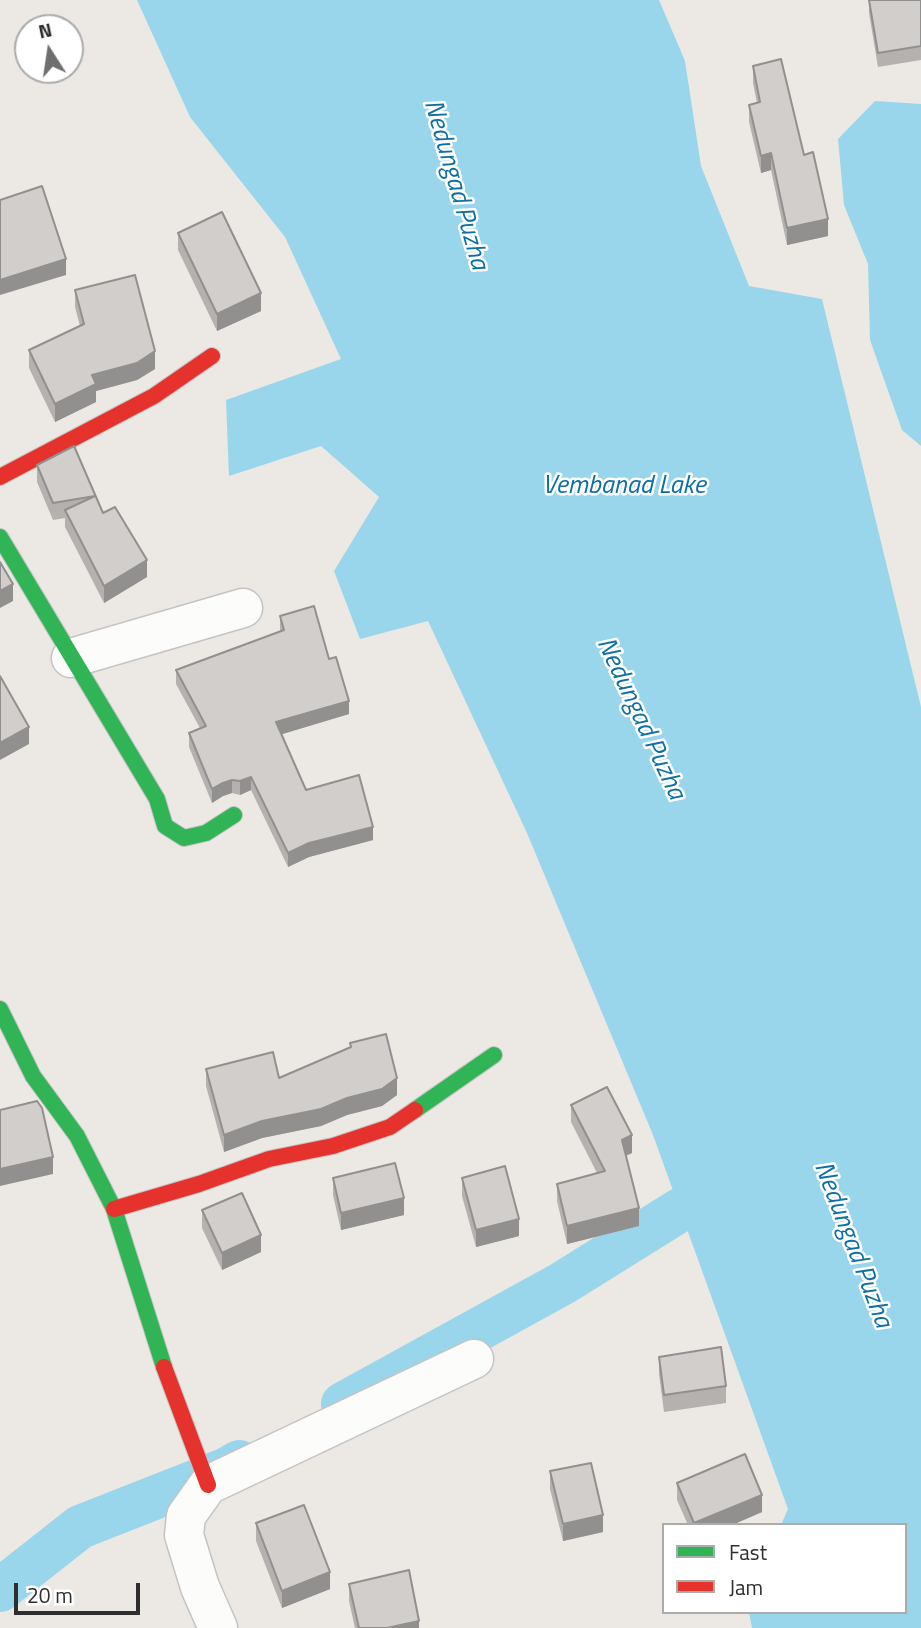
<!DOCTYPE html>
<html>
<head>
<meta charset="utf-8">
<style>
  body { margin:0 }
  #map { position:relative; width:921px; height:1628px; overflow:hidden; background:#ece8e4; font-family:"Titillium Web",sans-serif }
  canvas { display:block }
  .legend { position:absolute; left:662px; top:1523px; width:245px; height:91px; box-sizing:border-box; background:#fff; border:2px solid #ababab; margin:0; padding:9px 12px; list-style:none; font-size:21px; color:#2e2e2e }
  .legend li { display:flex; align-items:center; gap:14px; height:35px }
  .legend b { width:35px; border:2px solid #ababab }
  .north { position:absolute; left:14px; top:14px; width:70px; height:70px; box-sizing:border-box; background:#fff; border:2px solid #ababab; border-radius:50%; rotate:348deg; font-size:19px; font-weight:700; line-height:28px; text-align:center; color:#2e2e2e }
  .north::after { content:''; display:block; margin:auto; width:24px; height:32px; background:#706f6e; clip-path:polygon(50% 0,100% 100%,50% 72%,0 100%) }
  .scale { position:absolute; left:14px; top:1583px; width:126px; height:32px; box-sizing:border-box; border:4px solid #2e2e2e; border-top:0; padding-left:9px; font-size:21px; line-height:24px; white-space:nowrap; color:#2e2e2e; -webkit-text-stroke:5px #fff; paint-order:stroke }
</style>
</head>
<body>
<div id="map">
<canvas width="921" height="1628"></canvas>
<ul class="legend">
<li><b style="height:9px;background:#30b455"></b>Fast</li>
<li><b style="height:9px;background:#e5322d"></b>Jam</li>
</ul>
<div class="north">N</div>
<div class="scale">20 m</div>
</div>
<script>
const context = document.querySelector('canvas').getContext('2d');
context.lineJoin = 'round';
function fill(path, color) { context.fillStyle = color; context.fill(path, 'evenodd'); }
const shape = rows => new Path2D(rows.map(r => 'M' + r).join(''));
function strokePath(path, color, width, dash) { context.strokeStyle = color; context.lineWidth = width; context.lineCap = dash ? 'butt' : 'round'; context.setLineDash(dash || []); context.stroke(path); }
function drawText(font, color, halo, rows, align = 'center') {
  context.font = font + ' "Titillium Web",sans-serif'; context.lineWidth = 5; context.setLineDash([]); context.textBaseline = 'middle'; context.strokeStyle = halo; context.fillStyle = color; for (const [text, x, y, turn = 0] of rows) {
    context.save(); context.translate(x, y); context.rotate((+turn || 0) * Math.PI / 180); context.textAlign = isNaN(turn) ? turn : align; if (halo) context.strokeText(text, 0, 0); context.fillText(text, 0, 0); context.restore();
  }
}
const water = shape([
  [137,0,659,0,685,61,701,166,749,286,822,299,921,707,921,1628,752,1628,749,1612,905,1612,905,1525,781,1525,788,1509,653,1135,527,833,428,621,360,639,334,571,379,497,321,446,229,476,226,400,341,359,285,237,190,117],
  [875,101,921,104,921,446,902,430,870,340,868,264,844,205,838,139]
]);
const canal = shape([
  [343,1404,563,1283,680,1210,733,1184],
  [0,1590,80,1527,225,1470,239,1462]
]);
const street = shape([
  [71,658,243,608],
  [218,1628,200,1587,184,1535,186,1516,208,1485,474,1359]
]);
const fast = shape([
  [0,537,157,799,165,826,184,838,206,833,234,815],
  [0,1009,33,1076,77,1136,114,1209,164,1367],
  [415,1110,494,1055]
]);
const jam = shape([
  [0,477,154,396,212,356],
  [114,1209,199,1184,269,1159,333,1146,390,1127,415,1110],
  [164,1367,208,1485]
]);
const wall = shape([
  [869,0,921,0,921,60,878,67,869,13],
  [753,66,804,155,828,236,787,245,771,170,761,173,749,122,749,105,757,103,753,83],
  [178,233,261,311,217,331,178,250],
  [75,290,155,369,137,380,96,391,96,402,55,422,29,368,29,350,80,326,75,307],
  [74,446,103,513,147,577,104,603,65,527,65,518,53,520,37,482,37,465],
  [280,616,329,659,349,714,282,734,306,790,373,840,309,857,288,867,251,790,240,795,232,793,223,796,212,803,189,747,189,733,200,728,176,684,176,670,280,632],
  [350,1043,397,1095,382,1106,347,1115,321,1126,262,1138,224,1152,206,1086,206,1069,279,1078,350,1048],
  [571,1105,632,1153,626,1156,639,1226,567,1244,557,1201,557,1184,597,1173,571,1122],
  [333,1178,404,1215,341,1230,333,1195],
  [462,1178,519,1236,476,1247,462,1196],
  [202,1210,261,1252,222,1270,202,1228],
  [659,1357,726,1386,726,1403,664,1412,659,1374],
  [550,1471,603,1532,563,1541,550,1489],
  [677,1483,762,1512,732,1525,688,1525,677,1500],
  [256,1523,330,1589,282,1608,256,1541],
  [349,1584,419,1628,355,1628,349,1601]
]);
const shadedWall = shape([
  [771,153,771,170,761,173,761,156],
  [828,219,828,236,787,245,787,228],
  [66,259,66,275,0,295,0,280],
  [261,293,261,311,217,331,217,314],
  [155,351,155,369,137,380,96,391,96,402,55,422,55,404,92,375],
  [147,560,147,577,104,603,104,586],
  [13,584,13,601,0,608,0,591],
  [349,701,349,714,276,736,276,722],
  [29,727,29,744,0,760,0,743],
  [251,777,251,790,240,795,240,781],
  [232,780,232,793,223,796,212,803,212,789,223,783],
  [373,827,373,840,309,857,288,867,288,853,309,843],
  [397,1078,397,1095,382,1106,347,1115,321,1126,262,1138,224,1152,224,1135,262,1121,347,1098],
  [632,1135,632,1153,622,1157,622,1140],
  [53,1157,53,1174,0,1186,0,1169],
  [404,1198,404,1215,341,1230,341,1213],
  [639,1208,639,1226,567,1244,567,1226],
  [519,1219,519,1236,476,1247,476,1230],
  [261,1235,261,1252,222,1270,222,1253],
  [762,1495,762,1512,732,1525,694,1525,694,1523],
  [603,1515,603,1532,563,1541,563,1524],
  [330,1572,330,1589,282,1608,282,1591],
  [419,1621,419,1628,387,1628]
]);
const building = shape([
  [869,0,921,0,921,46,878,53,869,0],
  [781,59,804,155,813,152,828,219,787,228,771,153,761,156,749,105,760,102,753,66,781,59],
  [42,186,66,259,0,280,0,200,42,186],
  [222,212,261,293,217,314,178,233,222,212],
  [135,275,155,351,137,363,92,375,96,384,55,404,29,350,84,324,75,290,135,275],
  [74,446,103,513,115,507,147,560,104,586,65,510,95,496,53,503,37,465,74,446],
  [0,562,13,584,0,591,0,562],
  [314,606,329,659,336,657,349,701,276,722,306,790,359,775,373,827,309,843,288,853,251,777,240,781,232,780,223,783,212,789,189,733,206,726,176,670,284,630,280,616,314,606],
  [0,676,29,727,0,743,0,676],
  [386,1034,397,1078,382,1089,347,1098,321,1109,262,1121,224,1135,206,1069,273,1052,279,1078,351,1047,350,1043,386,1034],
  [607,1087,632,1135,622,1140,639,1208,567,1226,557,1184,605,1171,571,1105,607,1087],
  [37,1101,42,1108,53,1157,0,1169,0,1110,37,1101],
  [395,1163,404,1198,341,1213,333,1178,395,1163],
  [505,1166,519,1219,476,1230,462,1178,505,1166],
  [242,1193,261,1235,222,1253,202,1210,242,1193],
  [721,1347,726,1386,664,1395,659,1357,721,1347],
  [745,1454,762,1495,694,1523,677,1483,745,1454],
  [591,1463,603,1515,563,1524,550,1471,591,1463],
  [304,1505,330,1572,282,1591,256,1523,304,1505],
  [409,1570,419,1621,387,1628,359,1628,349,1584,409,1570]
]);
const waterNames = [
  ["Nedungad Puzha",455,185,74],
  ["Vembanad Lake",624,487],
  ["Nedungad Puzha",640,719,65],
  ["Nedungad Puzha",852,1245,69]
];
fill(water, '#99d6ec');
strokePath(canal, '#99d6ec', 44);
strokePath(street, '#c5c4c5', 41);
strokePath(fast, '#c5c4c5', 18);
strokePath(jam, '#c5c4c5', 18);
strokePath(street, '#fcfcfb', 38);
strokePath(fast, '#30b455', 16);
strokePath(jam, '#e5322d', 16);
fill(wall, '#b4b1af');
fill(shadedWall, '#92908e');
fill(building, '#d1cecb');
strokePath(building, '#92908e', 2);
drawText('italic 26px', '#0d6fa3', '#fff', waterNames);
</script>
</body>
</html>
